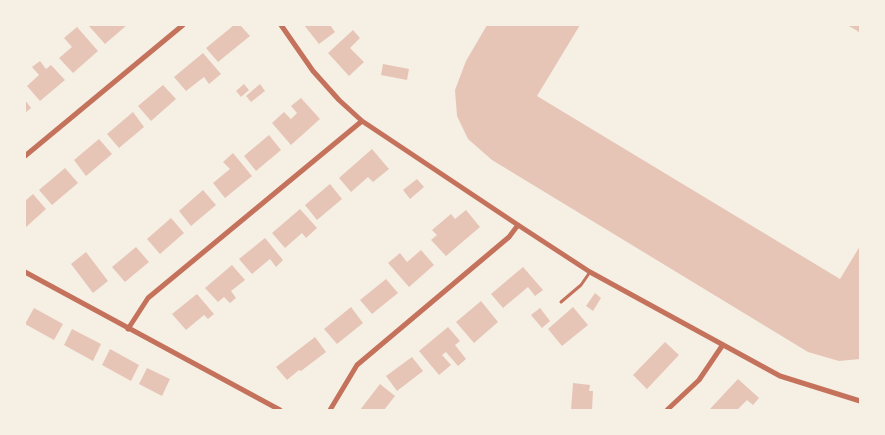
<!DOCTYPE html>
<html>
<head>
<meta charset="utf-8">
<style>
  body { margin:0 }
  #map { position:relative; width:885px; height:435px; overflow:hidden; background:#f6efe4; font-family:"Public Sans",sans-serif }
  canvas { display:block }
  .frame { position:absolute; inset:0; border:26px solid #f6efe4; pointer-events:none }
</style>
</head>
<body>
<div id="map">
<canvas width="885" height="435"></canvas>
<div class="frame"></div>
</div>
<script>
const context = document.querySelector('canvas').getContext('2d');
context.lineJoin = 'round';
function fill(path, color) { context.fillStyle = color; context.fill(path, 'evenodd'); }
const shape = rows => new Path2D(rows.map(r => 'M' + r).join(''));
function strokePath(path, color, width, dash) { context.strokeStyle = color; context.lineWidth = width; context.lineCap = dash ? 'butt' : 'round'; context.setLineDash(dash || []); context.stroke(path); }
const building = shape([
  [88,25,127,25,105,44],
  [234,25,240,25,250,36,218,62,206,48],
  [304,25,330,25,335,32,319,44],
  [487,25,580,25,537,96,840,279,860,246,860,359,839,361,808,352,492,160,468,139,457,116,455,90,466,61],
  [847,25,860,25,860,33,856,30],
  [77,27,98,51,73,73,59,58,72,47,64,38],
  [353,30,360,38,350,48,364,62,349,76,328,53],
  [203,53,221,74,209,84,204,77,186,91,174,77],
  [40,61,46,69,51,65,65,80,40,101,27,86,39,75,32,67],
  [383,64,409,69,407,80,381,75],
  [244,84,249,90,241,97,236,91],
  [260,84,265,91,251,102,246,96],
  [163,85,176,99,151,121,138,106],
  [301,98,320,119,291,145,272,123,284,112,291,119,297,113,291,106],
  [25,100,31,108,25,113],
  [133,112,144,127,119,148,107,134],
  [269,135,281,150,256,171,244,156],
  [99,139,112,154,86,176,74,160],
  [372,149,389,169,373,182,368,177,351,192,339,178],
  [233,153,252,176,225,198,213,183,230,169,223,162],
  [65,168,78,183,52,205,39,190],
  [417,179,424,187,410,199,403,190],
  [330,184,342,199,317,220,305,205],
  [203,190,216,205,191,226,179,211],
  [33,194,46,209,25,228,25,201],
  [300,209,317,228,306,238,302,233,285,248,272,233],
  [466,210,480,227,446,256,431,240,437,235,432,230,451,214,455,219],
  [171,218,184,233,160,254,147,239],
  [265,238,283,260,276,267,270,259,252,274,239,259],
  [136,247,149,262,125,282,112,267],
  [421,250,434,265,409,287,388,263,400,253,407,262],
  [86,252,108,281,93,293,71,264],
  [232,265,245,280,231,291,236,298,230,303,224,297,218,302,205,288],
  [523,267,543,290,535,296,528,287,503,308,491,294],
  [386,279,398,293,372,314,360,300],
  [595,293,601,298,593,311,586,306],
  [197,294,214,314,208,319,204,315,186,330,172,314],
  [481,301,498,322,474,343,456,322],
  [351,307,363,323,337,344,324,329],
  [573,307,588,325,562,346,548,329],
  [34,308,63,324,54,340,25,324],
  [540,308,550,321,542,328,531,315],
  [448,327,460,341,455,345,466,359,458,366,446,352,442,355,451,365,439,375,419,351],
  [72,329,101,344,93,361,64,345],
  [315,337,326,352,301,371,299,370,287,380,276,367],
  [665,342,679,355,647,389,633,375],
  [110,349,139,365,131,381,102,365],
  [412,357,423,371,397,391,386,376],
  [147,368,170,379,162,396,139,384],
  [738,379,759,398,753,405,747,400,737,410,709,410],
  [573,383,590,385,589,391,593,391,592,410,571,410],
  [380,384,395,396,384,410,360,410]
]);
const service = shape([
  [561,302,581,285,590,272]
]);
const minor = shape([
  [281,25,313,71,339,100,362,121,518,225,590,272,780,376,860,401],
  [25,156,183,25],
  [25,272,280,410],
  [128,329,148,298,362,121],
  [330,410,357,365,509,237,518,225],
  [667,410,699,380,722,346]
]);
fill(building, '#e6c5b7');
strokePath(service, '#c5725c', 3);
strokePath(minor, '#c5725c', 5);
</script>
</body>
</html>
